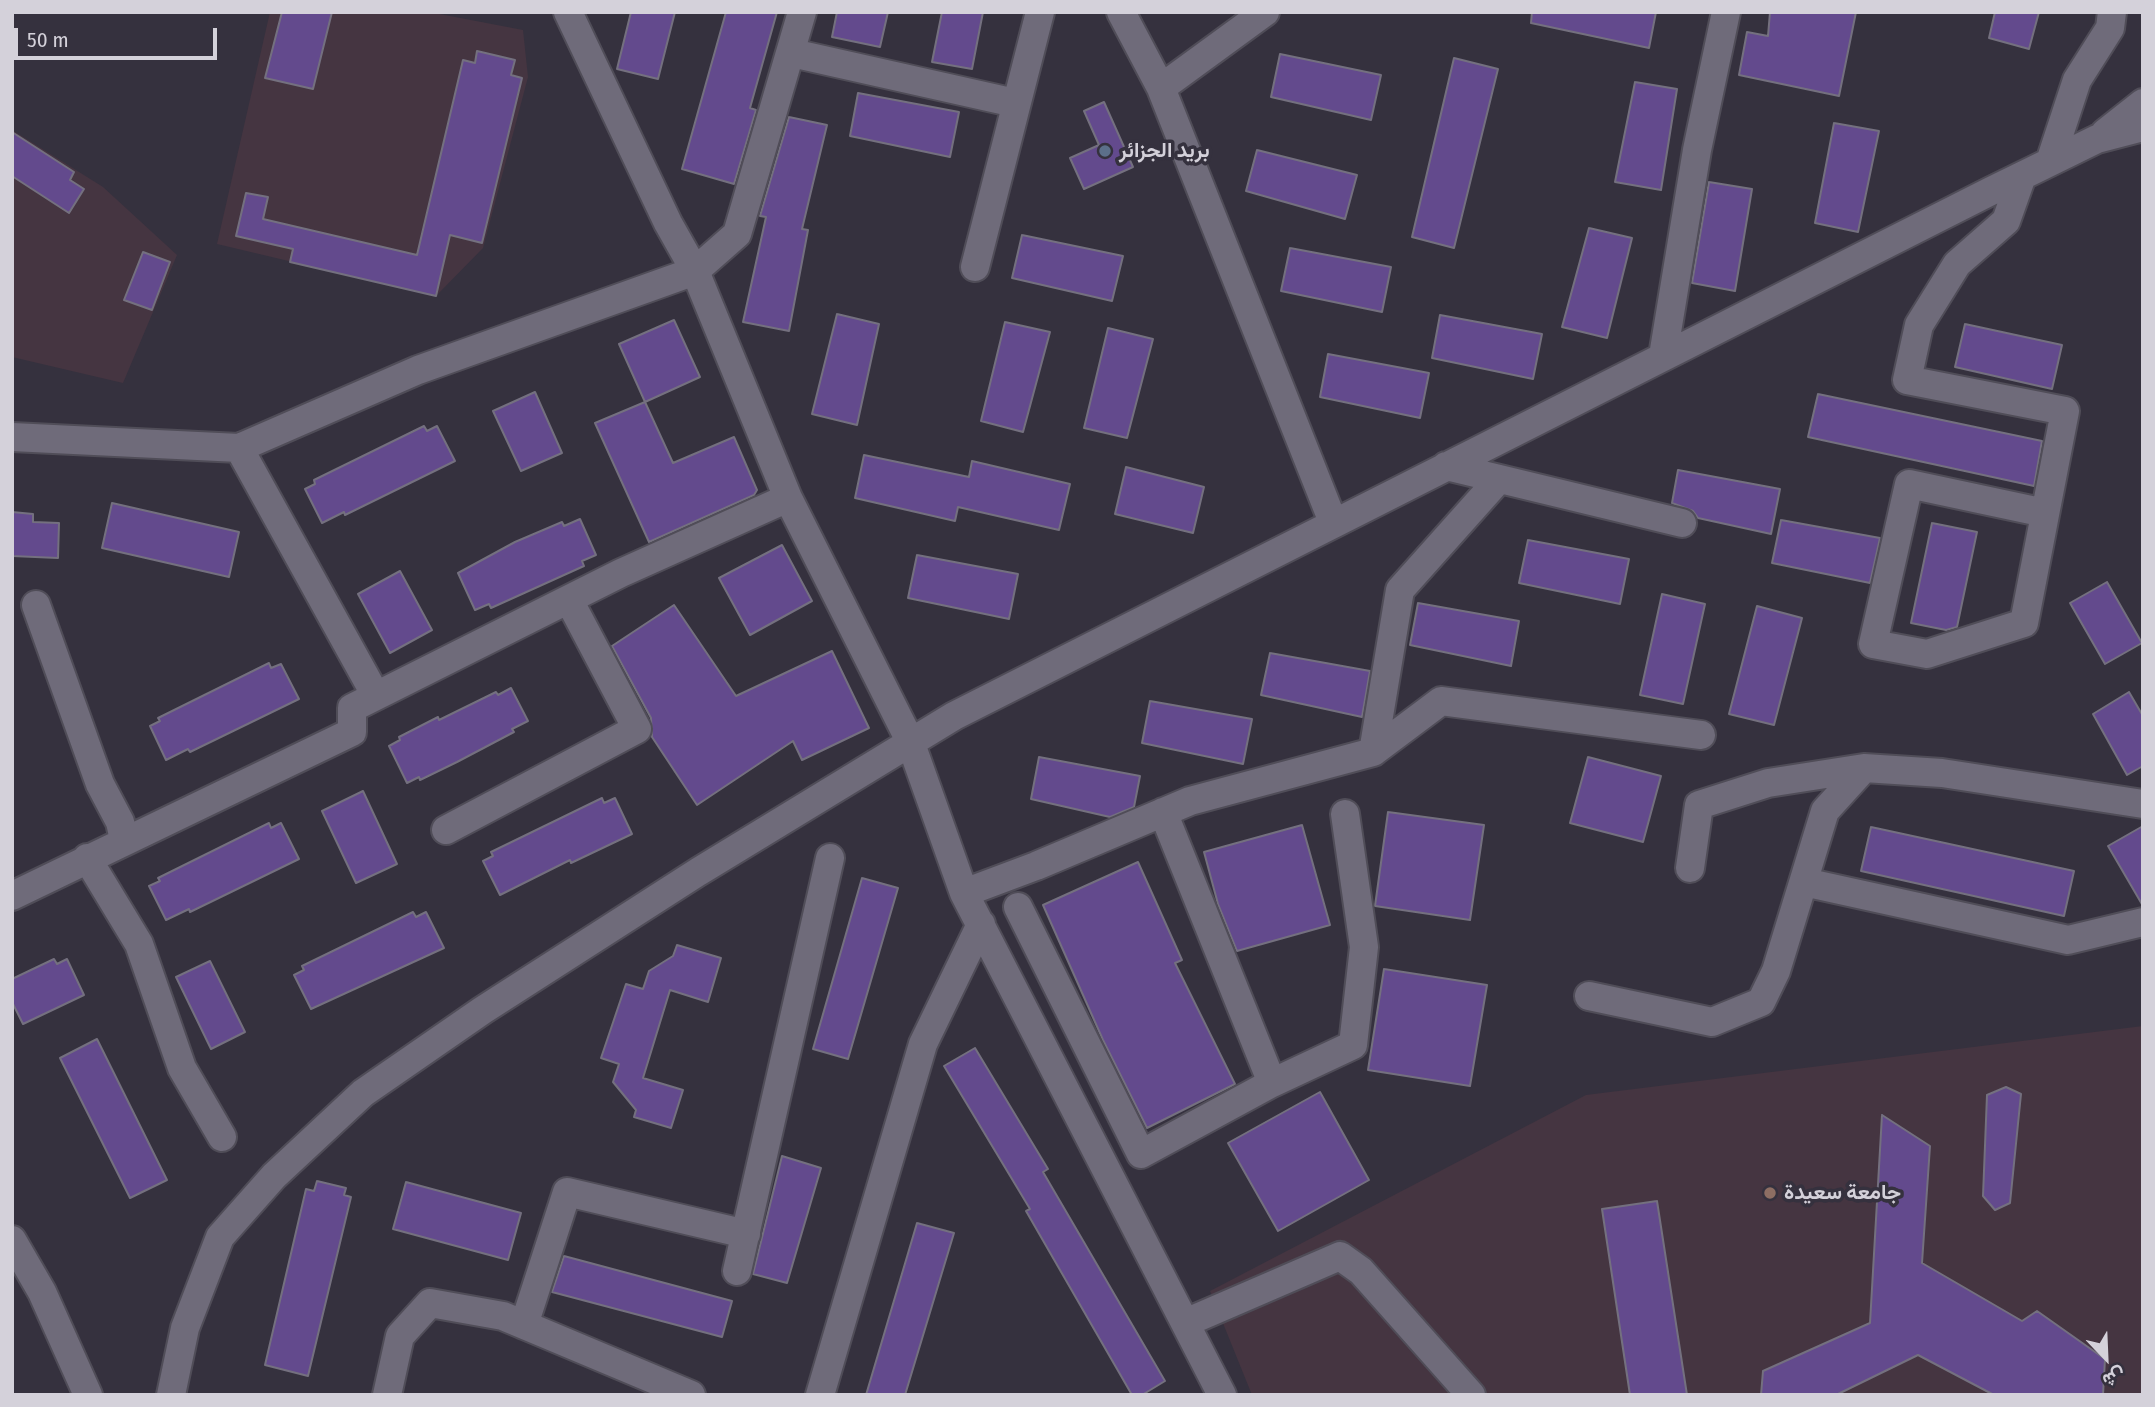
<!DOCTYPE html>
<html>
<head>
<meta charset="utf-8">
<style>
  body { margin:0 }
  #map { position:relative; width:2155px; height:1407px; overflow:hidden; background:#35313e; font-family:"Fira Sans Condensed",Vazirmatn,sans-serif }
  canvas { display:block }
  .frame { position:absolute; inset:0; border:14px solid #d4d1da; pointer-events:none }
  .north { position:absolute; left:2071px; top:1323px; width:70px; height:70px; -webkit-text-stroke:5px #35313e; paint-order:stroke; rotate:157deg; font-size:19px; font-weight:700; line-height:28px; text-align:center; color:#d4d1da }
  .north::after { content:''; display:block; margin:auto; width:24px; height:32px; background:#d4d1da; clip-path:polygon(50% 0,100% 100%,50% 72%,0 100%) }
  .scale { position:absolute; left:14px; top:28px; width:203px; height:32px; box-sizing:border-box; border:4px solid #d4d1da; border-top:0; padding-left:9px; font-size:21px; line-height:24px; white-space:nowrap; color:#d4d1da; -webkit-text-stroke:5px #35313e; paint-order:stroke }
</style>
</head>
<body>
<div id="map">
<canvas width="2155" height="1407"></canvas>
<div class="frame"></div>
<div class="north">ش</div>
<div class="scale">50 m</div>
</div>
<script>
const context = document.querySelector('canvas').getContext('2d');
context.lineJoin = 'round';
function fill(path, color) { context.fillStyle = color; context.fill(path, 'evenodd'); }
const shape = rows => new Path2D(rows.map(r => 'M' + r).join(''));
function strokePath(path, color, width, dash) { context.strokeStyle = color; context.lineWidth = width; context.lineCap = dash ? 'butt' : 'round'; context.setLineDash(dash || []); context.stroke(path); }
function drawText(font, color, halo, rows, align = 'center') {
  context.font = font + ' "Fira Sans Condensed",Vazirmatn,sans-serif'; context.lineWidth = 7; context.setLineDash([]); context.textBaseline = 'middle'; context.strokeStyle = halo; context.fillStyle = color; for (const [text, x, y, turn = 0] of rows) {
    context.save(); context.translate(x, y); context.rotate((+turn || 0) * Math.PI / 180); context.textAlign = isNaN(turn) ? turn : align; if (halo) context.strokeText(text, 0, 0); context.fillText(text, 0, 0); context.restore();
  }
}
const education = shape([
  [270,12,429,12,523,30,528,77,483,248,436,296,217,244],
  [12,130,103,187,177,255,123,383,12,357],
  [2143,1026,2143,1395,1252,1395,1210,1291,1586,1095]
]);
const building = shape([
  [282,12,332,12,313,89,265,78,282,12],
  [631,12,675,12,658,79,617,69,631,12],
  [726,12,777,12,750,108,756,110,734,184,682,169,726,12],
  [837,12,888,12,880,47,832,37,837,12],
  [942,12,983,12,972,69,932,62,942,12],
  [1532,12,1656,12,1649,48,1531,23,1532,12],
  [1770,12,1856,12,1839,96,1739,75,1747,32,1768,36,1770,12],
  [1995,12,2039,12,2029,49,1989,38,1995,12],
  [477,51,515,60,511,75,522,78,482,243,450,235,436,296,290,262,293,249,236,236,246,193,268,197,263,219,417,255,463,60,475,63,477,51],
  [1280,54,1381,75,1371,120,1271,97,1280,54],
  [1454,58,1498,69,1454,248,1412,237,1454,58],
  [1635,82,1677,89,1661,190,1615,182,1635,82],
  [858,93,959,112,950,157,850,136,858,93],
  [1104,102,1133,167,1084,189,1070,158,1099,145,1084,111,1104,102],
  [789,117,827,125,802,229,808,230,789,331,743,322,766,217,760,216,789,117],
  [1834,123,1879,131,1858,232,1815,223,1834,123],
  [12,132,74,172,70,180,84,189,69,213,12,176,12,132],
  [1257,150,1357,175,1345,219,1246,191,1257,150],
  [1709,182,1752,189,1735,291,1692,283,1709,182],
  [1589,228,1632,238,1607,338,1562,327,1589,228],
  [1022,235,1123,256,1112,301,1012,278,1022,235],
  [1290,248,1391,267,1382,312,1281,291,1290,248],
  [143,252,170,262,152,310,124,300,143,252],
  [837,314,879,324,857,425,812,414,837,314],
  [1440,315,1542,334,1533,379,1432,358,1440,315],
  [674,320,700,377,645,402,619,344,674,320],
  [1005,322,1050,332,1023,432,981,421,1005,322],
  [1965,324,2062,345,2052,389,1955,367,1965,324],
  [1108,328,1153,339,1127,438,1084,428,1108,328],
  [1328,354,1429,373,1420,418,1320,397,1328,354],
  [535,392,562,453,521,471,493,411,535,392],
  [1818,394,2042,441,2034,486,1808,437,1818,394],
  [645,402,673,463,734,437,757,490,754,495,649,542,595,423,645,402],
  [424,426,427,431,437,426,455,461,345,515,344,512,322,523,305,489,315,484,314,480,424,426],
  [864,455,969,477,972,461,1070,484,1059,530,958,507,955,521,855,498,864,455],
  [1126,467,1204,487,1193,533,1115,514,1126,467],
  [1678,470,1780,489,1771,534,1698,518,1693,511,1672,503,1678,470],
  [112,503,239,532,229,577,102,548,112,503],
  [12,512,33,514,33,522,59,523,58,558,12,556,12,512],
  [580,519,596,555,582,561,584,566,491,608,489,604,475,610,458,573,515,542,562,522,564,526,580,519],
  [1781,520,1880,538,1870,583,1772,563,1781,520],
  [1932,523,1977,532,1957,627,1946,630,1911,623,1932,523],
  [1528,540,1629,559,1620,604,1519,583,1528,540],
  [782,545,812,601,750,635,719,578,782,545],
  [917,555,1018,574,1009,619,908,598,917,555],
  [400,571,432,630,390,653,358,594,400,571],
  [2107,582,2142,643,2105,664,2070,603,2107,582],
  [1662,594,1705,604,1683,704,1640,695,1662,594],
  [1418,603,1519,621,1511,666,1410,645,1418,603],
  [674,605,736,696,832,651,869,728,802,760,793,741,697,805,652,737,651,718,612,646,674,605],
  [1757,606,1802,618,1774,725,1729,714,1757,606],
  [1270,653,1370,671,1362,717,1261,695,1270,653],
  [269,663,271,668,281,664,299,699,190,752,188,749,166,760,150,726,160,721,158,718,269,663],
  [511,688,528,721,512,729,514,732,457,762,420,780,419,777,407,783,389,746,400,740,399,737,438,717,439,720,496,692,498,695,511,688],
  [2129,692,2143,716,2143,766,2127,775,2093,714,2129,692],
  [1150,701,1252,719,1243,764,1142,743,1150,701],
  [1039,757,1140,776,1134,807,1110,817,1031,799,1039,757],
  [1588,757,1661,776,1643,842,1570,823,1588,757],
  [363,791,397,864,356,883,322,811,363,791],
  [602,798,604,803,615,798,632,834,571,863,570,860,500,895,483,861,493,856,491,852,602,798],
  [1388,812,1484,825,1470,920,1375,906,1388,812],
  [269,823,271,828,281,823,299,859,190,912,189,909,166,920,149,886,160,881,158,878,269,823],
  [1302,825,1330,925,1237,951,1218,904,1204,852,1302,825],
  [2143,826,2143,906,2108,846,2143,826],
  [1871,827,2074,871,2064,916,1861,871,1871,827],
  [1138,862,1182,960,1175,963,1235,1084,1147,1128,1103,1040,1043,905,1138,862],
  [862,878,898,888,848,1059,813,1049,862,878],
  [413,912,416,917,426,912,444,948,311,1009,294,975,304,970,302,966,413,912],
  [677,945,721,958,708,1002,670,990,643,1078,683,1090,671,1128,634,1117,636,1110,613,1082,619,1064,601,1058,626,984,643,989,649,971,673,956,677,945],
  [54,959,57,964,67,959,84,995,23,1024,12,1002,12,979,54,959],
  [210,961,245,1032,211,1049,176,977,210,961],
  [1384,969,1487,985,1470,1086,1368,1070,1384,969],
  [97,1039,167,1180,130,1198,60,1058,97,1039],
  [975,1048,1048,1169,1043,1172,1165,1381,1142,1395,1132,1395,1026,1211,1030,1209,944,1066,975,1048],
  [2006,1087,2021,1094,2010,1203,1995,1210,1983,1196,1987,1095,2006,1087],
  [1320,1092,1369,1180,1278,1231,1228,1143,1320,1092],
  [1882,1115,1930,1146,1922,1263,2022,1321,2037,1311,2105,1359,2103,1395,1994,1395,1918,1355,1836,1395,1761,1395,1763,1371,1870,1323,1882,1115],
  [782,1156,821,1168,787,1283,753,1274,782,1156],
  [317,1181,346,1188,344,1195,351,1197,308,1376,265,1365,306,1189,314,1191,317,1181],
  [406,1182,521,1213,508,1260,393,1229,406,1182],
  [1657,1201,1687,1395,1630,1395,1602,1209,1657,1201],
  [917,1223,954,1233,905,1395,866,1395,917,1223],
  [564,1256,732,1301,722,1337,552,1292,564,1256]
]);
const minor = shape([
  [568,12,668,223,695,271,788,498,910,741,964,893,1222,1395],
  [1121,12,1161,88,1333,522],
  [792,53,1015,103],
  [1161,88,1265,12],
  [2105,133,2143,103],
  [2050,162,2077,80,2110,28,2112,12],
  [2022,176,2006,221,1957,264,1919,325,1907,380,2065,411,2024,623,1927,654,1873,644,1909,484,2045,513],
  [975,267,1040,12],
  [1663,356,1697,150,1726,12],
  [12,437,239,448,418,370,695,271,737,234,802,12],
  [239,448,376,696],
  [1446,466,1682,523],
  [36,605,100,784,120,822,124,840],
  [1373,752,1441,701,1701,735],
  [1163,812,1272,1083],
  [446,830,637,729,569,600],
  [87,858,139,944,182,1068,222,1137],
  [1690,868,1699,805,1768,783,1864,768,1942,773,2143,804],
  [1804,882,2068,940,2143,922],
  [964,893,1036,866,1190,801,1373,752,1400,590,1499,479],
  [12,896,352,732,352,708,621,573,788,498],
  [1018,907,1141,1154,1272,1083,1353,1045,1364,947,1345,814],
  [1589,996,1712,1022,1761,1002,1776,971,1825,811,1864,768],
  [12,1240,42,1292,88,1395],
  [737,1271,830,858],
  [1185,1323,1340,1256,1361,1271,1471,1395],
  [524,1325,567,1192,746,1234],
  [171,1395,185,1328,220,1237,274,1176,363,1093,483,1010,698,872,954,716,1991,191,2097,139,2143,127],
  [387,1395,400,1336,430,1303,503,1316,691,1395],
  [820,1395,923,1044,981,924]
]);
const markers = [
  [1105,151,7,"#5c6f8a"],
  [1770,1193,7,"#8d6e63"]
];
const poiNames = [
  ["بريد الجزائر",1119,151],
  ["جامعة سعيدة",1784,1193]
];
fill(education, '#453541');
fill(building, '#634a8d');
strokePath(building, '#74707f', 2);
strokePath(minor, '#504d58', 32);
strokePath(minor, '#6f6b7a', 28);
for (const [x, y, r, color] of markers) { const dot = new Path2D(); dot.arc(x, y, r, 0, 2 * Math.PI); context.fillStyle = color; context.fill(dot); strokePath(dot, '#35313e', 2.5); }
drawText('bold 21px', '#d4d1da', '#35313e', poiNames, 'left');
</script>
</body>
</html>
